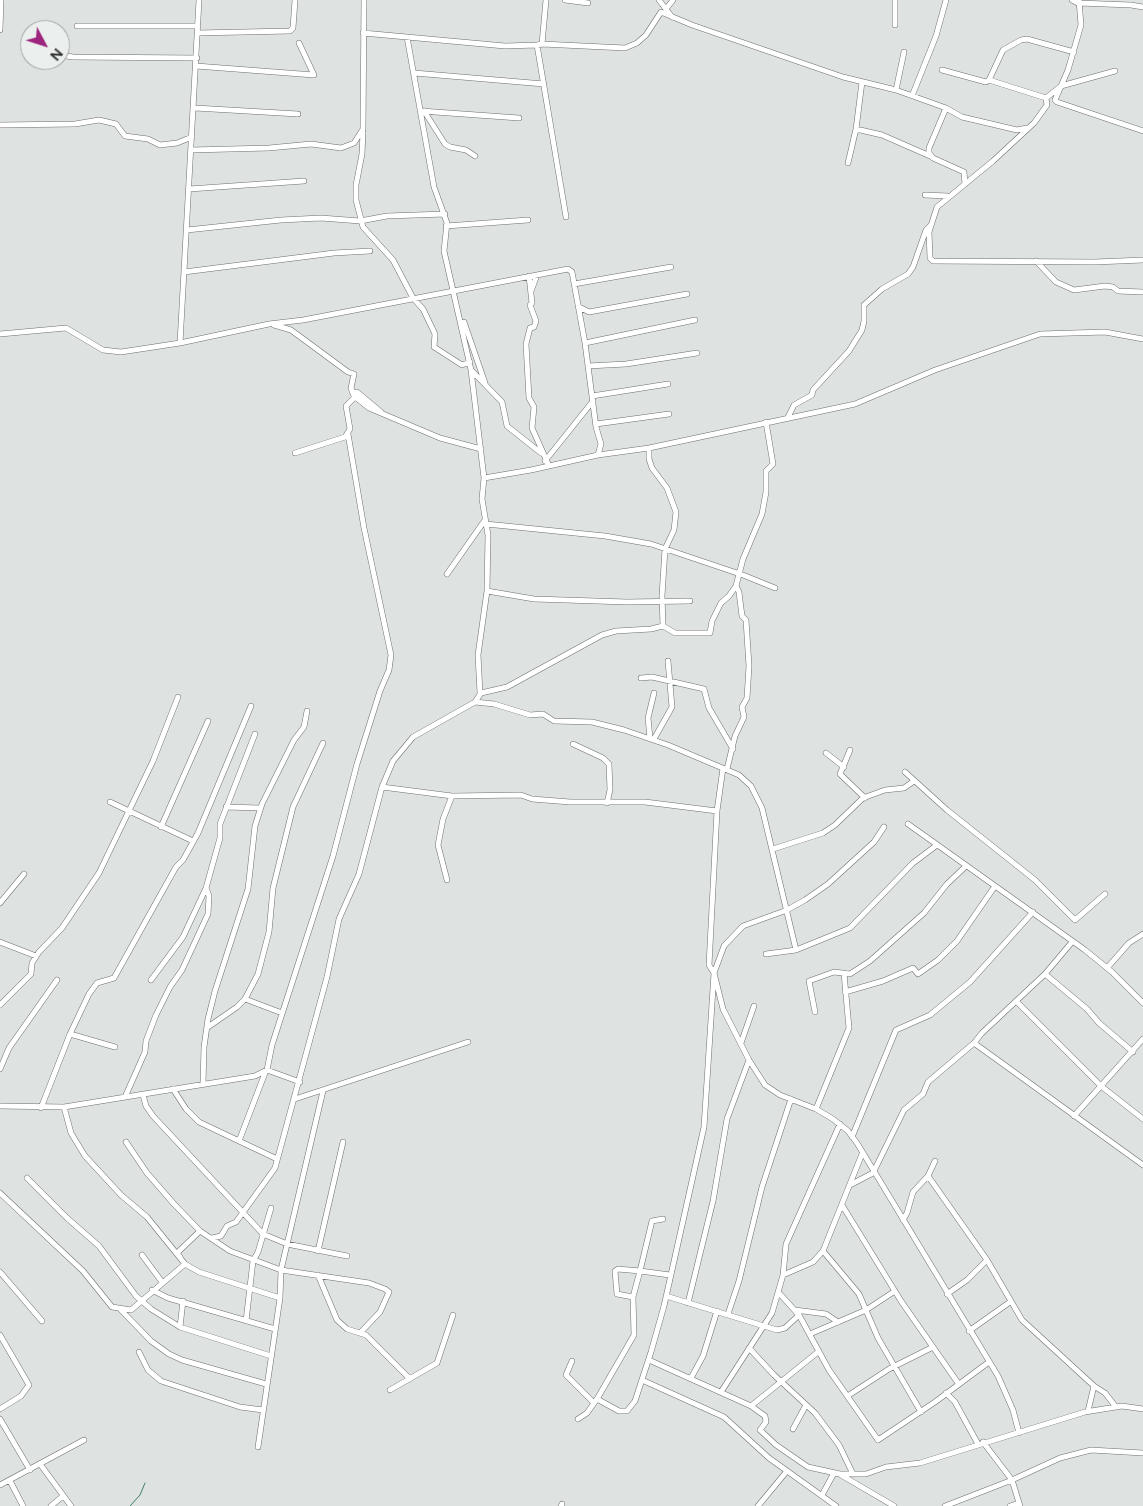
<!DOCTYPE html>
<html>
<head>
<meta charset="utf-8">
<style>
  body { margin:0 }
  #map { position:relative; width:1143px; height:1506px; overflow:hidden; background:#dee2e0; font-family:Figtree,sans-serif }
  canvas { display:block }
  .north { position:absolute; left:20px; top:20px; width:50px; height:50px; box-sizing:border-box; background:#ebefed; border:1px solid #a1a4a3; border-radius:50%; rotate:130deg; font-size:14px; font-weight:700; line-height:20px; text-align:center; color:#333434 }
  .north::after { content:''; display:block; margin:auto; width:18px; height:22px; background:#9d257d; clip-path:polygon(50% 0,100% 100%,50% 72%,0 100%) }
</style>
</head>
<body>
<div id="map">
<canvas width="1143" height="1506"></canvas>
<div class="north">N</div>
</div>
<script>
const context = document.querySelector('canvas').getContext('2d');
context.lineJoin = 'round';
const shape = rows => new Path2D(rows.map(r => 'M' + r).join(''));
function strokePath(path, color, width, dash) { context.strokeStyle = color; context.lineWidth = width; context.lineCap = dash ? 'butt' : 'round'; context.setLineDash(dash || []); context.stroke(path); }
const stream = shape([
  [130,1506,140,1495,145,1483]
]);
const minor = shape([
  [565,0,588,3],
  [659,0,672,17],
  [895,0,895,25],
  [1072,0,1078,3,1131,5,1143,7],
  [1079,0,1081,25,1068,70,1055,100,1057,102,1143,131],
  [666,9,673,0],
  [77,26,198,26],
  [0,30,1,0],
  [197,33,290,31,293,28,295,0],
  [363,33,505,46,537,45,542,44,546,0],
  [407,37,434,187,447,223,444,251,471,370,484,478,482,499,488,535,487,591,534,599,627,602,690,601],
  [542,44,625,48,637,43,646,35,661,12,692,25,843,77,896,90,946,108,962,117,1017,130,1027,128],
  [537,45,566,217],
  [60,55,73,57,197,58],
  [196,66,314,75,299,43],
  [942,70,986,82,989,80,1046,98],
  [1115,71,1061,86,1046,98,1047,105,1034,123,993,161,937,207,929,232,930,258,933,261,1095,262,1143,260],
  [414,73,544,84],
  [989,80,1003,50,1021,40,1027,39,1074,52],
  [896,90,904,52],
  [912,96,936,36,946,0],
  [195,108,298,114],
  [946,108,929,148,929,153,933,158,964,172,965,184],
  [421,111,519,118],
  [424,111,445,144,450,147,466,150,475,156],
  [0,125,75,124,99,120,116,124,125,136,148,139,160,145,177,143,192,137],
  [856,129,882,135,930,156],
  [363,132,362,154,356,185,356,200,363,227,393,260,413,298,423,309,435,334,434,347,462,365,470,362],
  [191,150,269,148,311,144,341,148,354,143,363,129,364,0],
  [848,163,856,129,862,82],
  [189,189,304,181],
  [925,195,948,196],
  [446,226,528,220],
  [187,230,281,220,321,218,360,221,387,216,445,214],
  [1036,261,1056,282,1074,290,1105,286,1113,287,1118,291,1143,292],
  [184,272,334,253,370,251],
  [529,276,532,303,530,305,536,321,534,327,530,328,526,344,529,398,534,407,532,428,549,466],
  [574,284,671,267],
  [531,291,537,275],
  [579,307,589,312,687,294],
  [464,322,485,383],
  [274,325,291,330,348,372,354,374,351,388,354,396,369,408,440,438,481,449],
  [0,334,66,328,103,350,121,352,180,343,269,324,303,320,568,269,572,272,585,343,596,427,601,444,598,455],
  [180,343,199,0],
  [585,343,695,320],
  [588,366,626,364,697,353],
  [472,371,502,402,507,426,541,453],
  [353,393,357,392,381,412],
  [592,396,668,384],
  [788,417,794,405,812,395,813,390,849,351,862,330,864,321,864,305,882,289,908,274,913,267,926,230,930,226],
  [596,424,669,414],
  [649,448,649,459,652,468,667,488,676,512,674,530,665,549,662,596,663,626],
  [295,453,345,437,350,429,346,406,355,397],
  [545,461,593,401],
  [484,478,531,470,598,455,649,448,855,404,935,370,1040,334,1105,332,1143,339],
  [486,524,605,536,651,544,743,575,775,588],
  [447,574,485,520],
  [663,626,675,633,710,633,712,621,721,603,729,596,736,586,743,559,762,514,766,492,766,471,773,464,766,422],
  [641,678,652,677,704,689,709,708,733,749],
  [480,693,478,655,487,591],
  [475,702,494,704,530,715,543,714,554,721,592,722,624,730,668,745,739,775,751,786,762,808,796,950],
  [650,738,648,718,654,693],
  [654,739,672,707,668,661],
  [573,744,603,758,609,764,610,790,607,803],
  [850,750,840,774,865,798],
  [826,753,844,767],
  [727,769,735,736,744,717,742,707,747,698,749,666,746,620,742,616,739,592,736,586],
  [905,772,947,810,1035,880,1075,920,1105,894],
  [382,787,452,796,521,795,532,799,570,802,645,802,717,811,709,965,714,973,723,1009,749,1060,765,1085,780,1095,816,1109,833,1119,848,1131,857,1143,998,1376,1013,1410,1019,1433],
  [110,802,193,841],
  [226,807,260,808],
  [717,811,723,768],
  [908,824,1085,950,1112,972,1143,1003],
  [161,827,208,721],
  [773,849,823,833,835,825,863,798,885,790,904,788,914,781],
  [447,880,438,845,443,819,452,796],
  [0,903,24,874],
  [0,942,36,956],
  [766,954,796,950,850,928,913,863,937,845],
  [1107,968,1129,943,1143,934],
  [1045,974,1087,1009,1099,1023,1133,1052],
  [151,980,183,937,206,888,220,838,220,824,255,734],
  [845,992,883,981,913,968,918,974,938,960,957,941,995,886],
  [245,999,282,1013],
  [1016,1001,1101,1086,1143,1119],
  [0,1005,31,974,32,963,39,952,62,928,99,873,153,761,178,697],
  [815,1012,809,981,834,972,850,974,870,961,924,913,947,884,966,866],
  [208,1027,237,1007,245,999,258,974,269,932,273,888,293,807,323,743],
  [70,1034,115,1047],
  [741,1043,754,1006],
  [974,1043,1143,1165],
  [0,1069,9,1048,57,980],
  [267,1070,300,1082],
  [203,1084,204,1047,208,1019,215,991,248,889,255,826,262,804,294,740,304,727,307,711],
  [173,1089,186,1109,199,1122,277,1159],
  [143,1095,146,1106,153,1116,263,1234,287,1244,347,1256],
  [125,1097,145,1052,146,1041,156,1015,170,987,182,970,208,914,209,896,206,888],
  [295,1099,468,1042],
  [0,1106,64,1107,255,1076,267,1070,272,1045,333,856,357,764,380,691,389,670,391,655,364,528,348,434],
  [64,1107,71,1133,85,1156,121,1195,147,1217,185,1264,199,1272,280,1298],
  [41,1108,70,1034,89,994,97,983,114,978,176,867,183,860,198,833,251,706],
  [816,1109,849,1028,844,973],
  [1074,1116,1143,1039],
  [852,1137,896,1030,930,1015,970,982,1033,912],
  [239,1141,265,1073],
  [126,1142,147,1173,174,1204,200,1231,230,1251,281,1270,369,1283,385,1289,389,1292,380,1312,360,1333],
  [928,1176,987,1260,1022,1320,1094,1386,1088,1411],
  [27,1178,67,1218,99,1246,136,1296,151,1309,180,1327,271,1356],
  [850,1185,873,1173,904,1110,923,1094,928,1082,974,1043,982,1033,1045,974,1072,942],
  [0,1193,83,1271,112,1307,131,1310,185,1264],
  [842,1205,901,1301,958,1383],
  [903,1220,907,1213,913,1192,928,1176,935,1161],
  [212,1238,221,1236,227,1226,236,1222,275,1168,327,977,339,919,359,874,382,787,393,761,413,737,475,702,481,693,507,687,602,635,616,631,651,629,663,626],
  [318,1251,343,1142],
  [823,1251,859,1294,878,1338,921,1412],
  [142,1255,162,1282],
  [180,1257,177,1253,200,1231],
  [0,1272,42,1321],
  [318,1275,337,1320,347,1329,366,1335,410,1379],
  [783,1275,813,1262,823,1251,862,1154],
  [152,1290,168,1298,275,1329],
  [779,1293,799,1315,829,1370,878,1440,935,1402,989,1362],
  [947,1294,967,1280,987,1260],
  [666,1296,777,1330,785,1328,799,1315],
  [633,1297,617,1294,615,1271,618,1269,640,1271,652,1221,663,1219],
  [688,1303,713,1201,727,1119,749,1060],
  [120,1309,151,1341,169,1354,182,1360,266,1384],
  [795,1310,826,1314,838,1322],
  [728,1314,739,1281,762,1187,791,1099],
  [246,1321,253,1261,258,1252,271,1208],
  [180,1327,183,1301],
  [969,1331,1010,1302],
  [810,1334,866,1310,895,1291],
  [0,1335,29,1385,21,1396,0,1409],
  [749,1348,774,1375,815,1413,839,1445,853,1474],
  [139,1352,148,1370,161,1381,240,1407,263,1410],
  [649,1360,751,1406,765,1416,766,1422,760,1430,776,1445,808,1467,840,1474,866,1474,886,1467,920,1463,1085,1412,1122,1406,1143,1409],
  [572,1361,566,1375,594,1403],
  [691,1378,703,1356,717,1311],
  [642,1380,724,1417,769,1458,836,1506],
  [1094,1386,1105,1393,1116,1407],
  [390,1390,437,1363,453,1315],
  [721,1392,772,1313,783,1275,786,1244,840,1124],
  [946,1393,955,1402,978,1444],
  [849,1395,889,1369,933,1347],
  [597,1399,619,1411,627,1411,635,1401,651,1352,664,1306,704,1127,714,973,724,946,743,926,787,910,805,900,828,884,874,842,884,827],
  [751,1406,818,1352],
  [0,1419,30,1470],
  [578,1419,587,1413,597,1399,634,1335,633,1297,640,1271,670,1275],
  [793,1429,806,1405],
  [983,1442,1012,1480,1020,1506],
  [258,1447,280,1298,281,1270,323,1091],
  [40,1464,71,1506],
  [841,1475,894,1506],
  [10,1481,23,1506],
  [0,1485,84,1440],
  [822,1495,834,1473],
  [51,1506,63,1496],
  [561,1506,562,1504],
  [758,1506,787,1471],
  [945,1506,1012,1480,1060,1458,1091,1450,1143,1453],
  [1010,1506,1019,1503]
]);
strokePath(stream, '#3f8066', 1);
strokePath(minor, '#6c6f6d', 6);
strokePath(minor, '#fff', 5);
</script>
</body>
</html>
